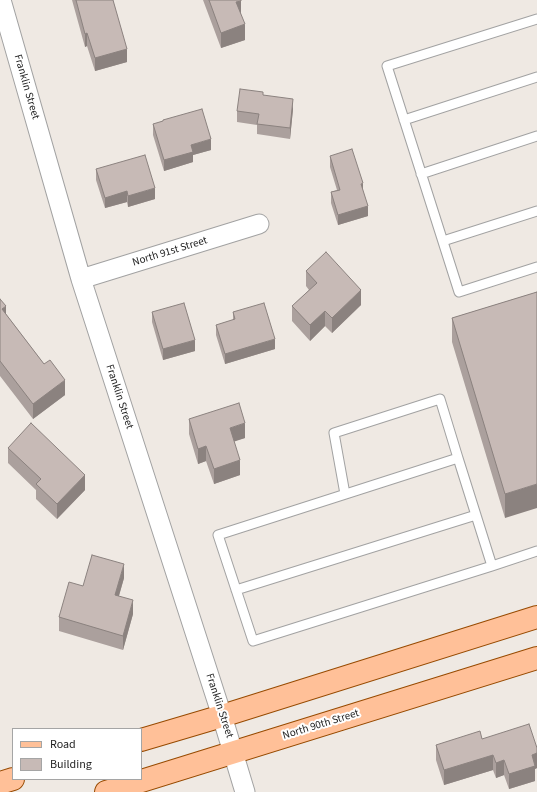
<!DOCTYPE html>
<html>
<head>
<meta charset="utf-8">
<style>
  body { margin:0 }
  #map { position:relative; width:537px; height:792px; overflow:hidden; background:#efe9e3; font-family:"Source Sans 3",sans-serif }
  canvas { display:block }
  .legend { position:absolute; left:12px; top:728px; width:130px; height:52px; box-sizing:border-box; background:#fff; border:1px solid #a5a5a5; margin:0; padding:5px 7px; list-style:none; font-size:12px; color:#1e1e1e }
  .legend li { display:flex; align-items:center; gap:8px; height:20px }
  .legend b { width:20px; border:1px solid #a5a5a5 }
</style>
</head>
<body>
<div id="map">
<canvas width="537" height="792"></canvas>
<ul class="legend">
<li><b style="height:5px;background:#ffc098"></b>Road</li>
<li><b style="height:11px;background:#c7bab6"></b>Building</li>
</ul>
</div>
<script>
const context = document.querySelector('canvas').getContext('2d');
context.lineJoin = 'round';
const shape = rows => new Path2D(rows.map(r => 'M' + r).join(''));
function strokePath(path, color, width, dash) { context.strokeStyle = color; context.lineWidth = width; context.lineCap = dash ? 'butt' : 'round'; context.setLineDash(dash || []); context.stroke(path); }
function fill(path, color) { context.fillStyle = color; context.fill(path, 'evenodd'); }
function drawText(font, color, halo, rows, align = 'center') {
  context.font = font + ' "Source Sans 3",sans-serif'; context.lineWidth = 4; context.setLineDash([]); context.textBaseline = 'middle'; context.strokeStyle = halo; context.fillStyle = color; for (const [text, x, y, turn = 0] of rows) {
    context.save(); context.translate(x, y); context.rotate((+turn || 0) * Math.PI / 180); context.textAlign = isNaN(turn) ? turn : align; if (halo) context.strokeText(text, 0, 0); context.fillText(text, 0, 0); context.restore();
  }
}
const service = shape([
  [537,19,387,66,459,292,537,267],
  [404,120,537,77],
  [421,174,537,136],
  [443,241,537,211],
  [345,494,334,433,440,399,458,458],
  [492,566,458,458,218,535,253,641,492,566,537,551],
  [236,590,476,515]
]);
const minor = shape([
  [1,0,81,279,222,716,245,792],
  [81,279,259,224]
]);
const primary = shape([
  [141,740,222,716,537,617],
  [0,783,13,779],
  [106,792,537,658]
]);
const wall = shape([
  [72,0,113,0,127,62,95,71,87,46,85,47],
  [203,0,241,0,241,16,245,40,221,48],
  [263,95,293,109,290,139,257,134,257,125,237,122,237,111],
  [153,124,211,150,193,155,193,162,164,171,153,135],
  [330,156,363,192,368,216,338,225,331,203,331,192,337,190,330,167],
  [96,169,155,199,128,207,127,202,105,208,96,180],
  [306,271,361,305,332,333,325,326,310,341,292,321,292,306,309,290,306,286],
  [537,292,505,518,452,342,452,318],
  [0,299,6,314,44,364,65,395,33,419,0,376],
  [152,312,195,351,163,360,152,322],
  [233,312,275,349,225,364,216,335,216,325,233,320],
  [189,419,245,438,234,441,240,475,214,484,206,461,198,464,189,434],
  [8,448,85,490,57,519,36,499,36,490,8,463],
  [124,578,119,596,133,614,123,650,59,631,59,617,83,586],
  [482,739,537,748,537,768,535,769,535,781,509,789,504,775,496,778,493,770,444,785,436,760,436,745]
]);
const shadedWall = shape([
  [241,1,241,16,236,2],
  [245,24,245,40,221,48,221,33],
  [87,33,87,46,85,47,85,34],
  [127,49,127,62,95,71,95,58],
  [293,99,293,109,290,139,290,128],
  [211,139,211,150,193,155,193,162,164,171,164,160,191,145],
  [363,183,363,194,361,184],
  [155,188,155,199,128,207,128,196],
  [127,191,127,202,105,208,105,198],
  [368,206,368,216,338,225,338,215],
  [361,290,361,305,332,333,332,318],
  [6,306,6,322,2,309],
  [325,311,325,326,310,341,310,325],
  [275,339,275,349,225,364,225,354],
  [195,340,195,351,163,360,163,349],
  [65,380,65,395,33,419,33,404],
  [245,423,245,438,230,443,230,428],
  [206,446,206,461,198,464,198,449],
  [240,460,240,475,214,484,214,469],
  [85,475,85,490,57,519,57,504],
  [537,484,537,508,505,518,505,494],
  [124,564,124,578,115,609,115,595],
  [133,600,133,614,123,650,123,636],
  [537,753,537,768,535,769,535,781,509,789,509,774,532,755],
  [493,755,493,770,444,785,444,770],
  [504,760,504,775,496,778,496,763]
]);
const building = shape([
  [76,0,113,0,127,49,95,58,87,33,85,34,76,0],
  [209,0,241,0,241,1,236,2,245,24,221,33,209,0],
  [240,89,263,92,263,95,293,99,290,128,257,124,259,114,237,111,240,89],
  [202,109,211,139,191,145,193,152,164,160,153,124,163,121,163,120,202,109],
  [352,149,363,183,361,184,368,206,338,215,331,192,340,190,330,156,352,149],
  [145,155,155,188,128,196,127,191,105,198,96,169,145,155],
  [326,252,361,290,332,318,325,311,310,325,292,306,317,283,306,271,326,252],
  [537,292,537,484,505,494,452,318,537,292],
  [0,299,6,306,2,309,44,364,50,360,65,380,33,404,0,361,0,299],
  [184,303,195,340,163,349,152,312,184,303],
  [264,303,275,339,225,354,216,325,235,319,233,312,264,303],
  [239,403,245,423,230,428,240,460,214,469,206,446,198,449,189,419,239,403],
  [31,423,85,475,57,504,36,484,41,479,8,448,31,423],
  [92,555,124,564,115,595,133,600,123,636,59,617,69,582,83,586,92,555],
  [529,724,537,748,537,753,532,755,535,766,509,774,504,760,496,763,493,755,444,770,436,745,480,731,482,739,529,724]
]);
const streetNames = [
  ["Franklin Street",26,87,74],
  ["North 91st Street",170,252,-17],
  ["Franklin Street",119,397,72],
  ["Franklin Street",219,706,72],
  ["North 90th Street",321,725,-17]
];
strokePath(service, '#a2a2a2', 11);
strokePath(minor, '#a2a2a2', 21);
strokePath(primary, '#974a00', 24);
strokePath(service, '#fff', 9);
strokePath(minor, '#fff', 19);
strokePath(primary, '#ffc098', 22);
fill(wall, '#aba09d');
fill(shadedWall, '#8b827f');
fill(building, '#c7bab6');
strokePath(building, '#8b827f', 1);
drawText('11px', '#1e1e1e', '#fff', streetNames);
</script>
</body>
</html>
